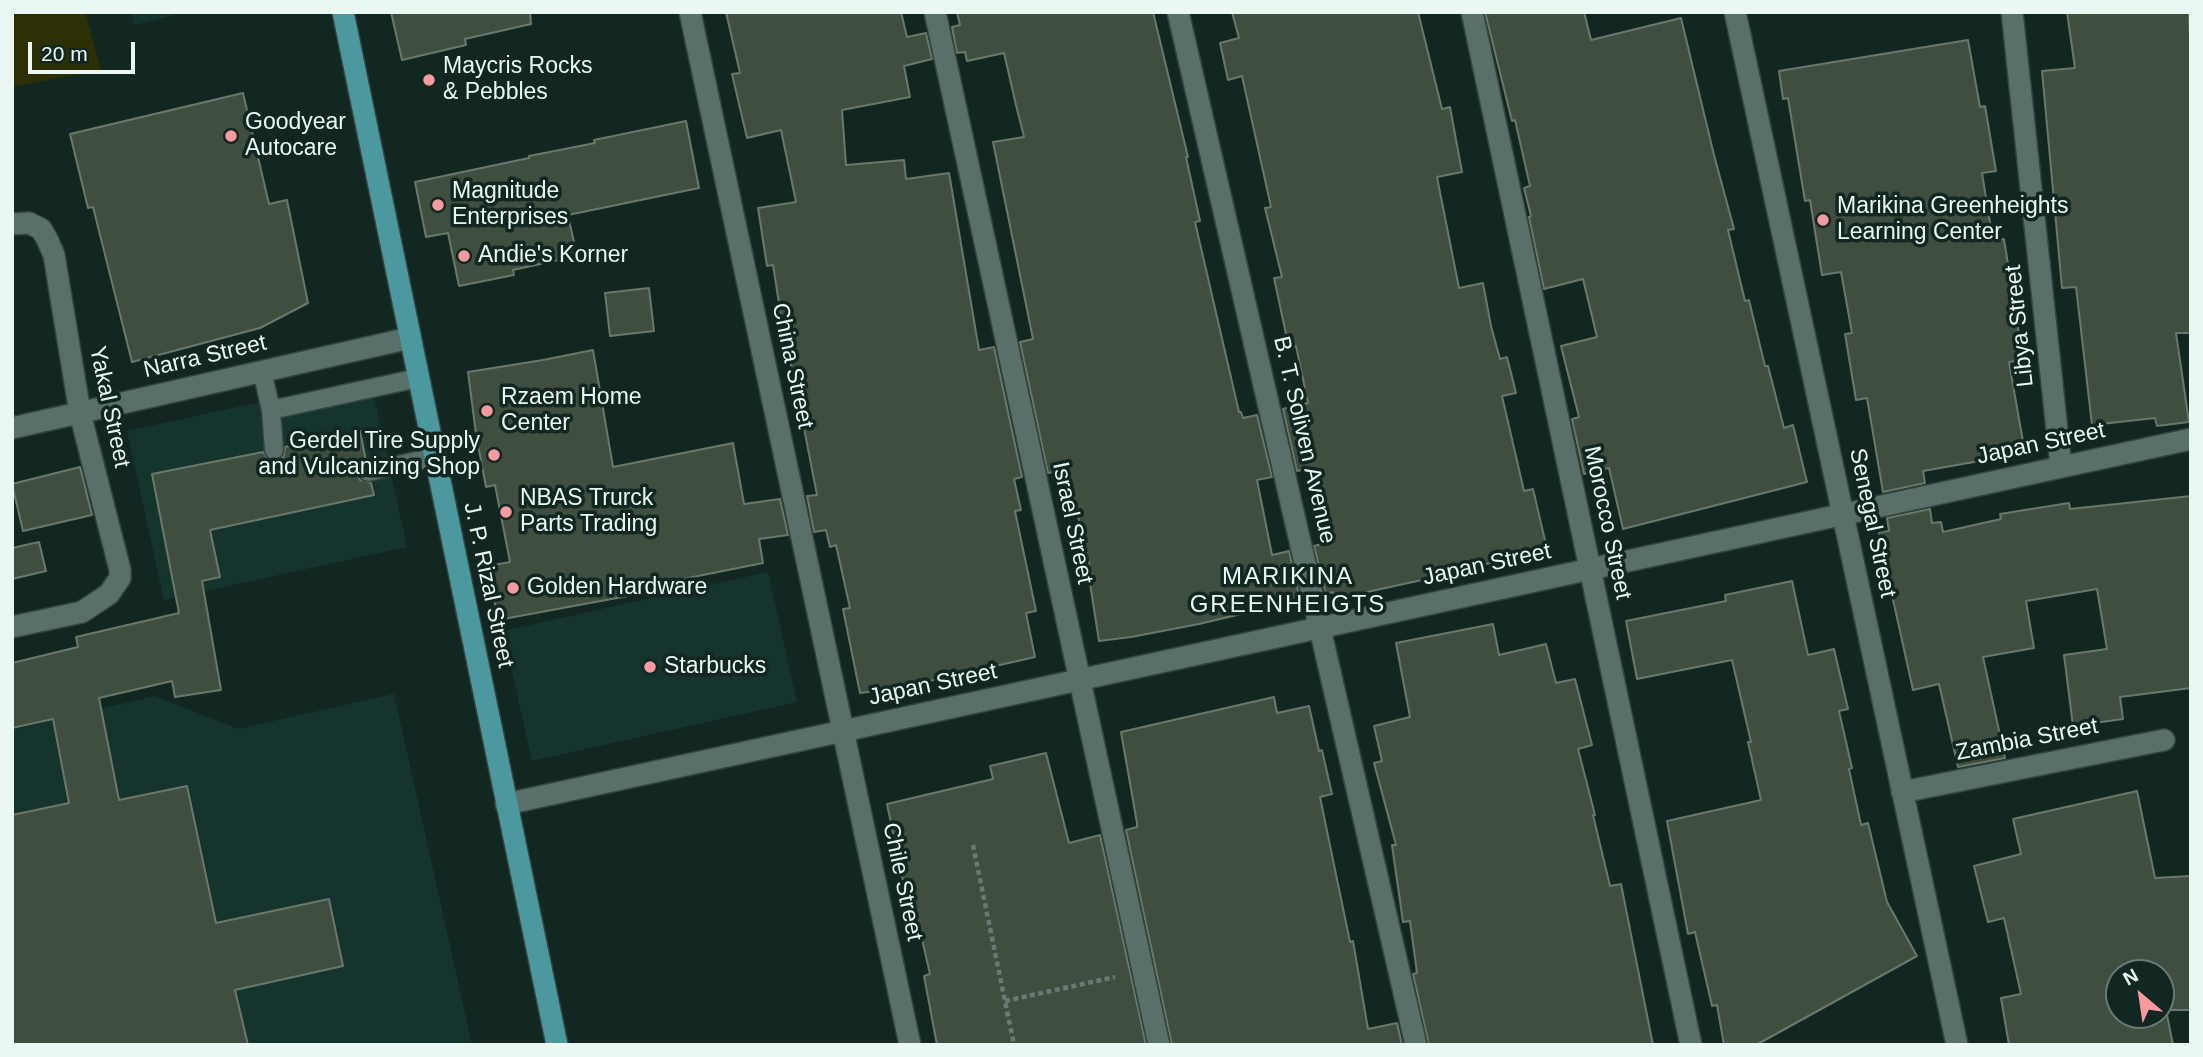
<!DOCTYPE html>
<html>
<head>
<meta charset="utf-8">
<style>
  body { margin:0 }
  #map { position:relative; width:2203px; height:1057px; overflow:hidden; background:#132722; font-family:Helvetica,sans-serif }
  canvas { display:block }
  .frame { position:absolute; inset:0; border:14px solid #eaf7f3; pointer-events:none }
  .north { position:absolute; left:2105px; top:959px; width:70px; height:70px; box-sizing:border-box; background:#132722; border:2px solid #697a76; border-radius:50%; rotate:331deg; font-size:19px; font-weight:700; line-height:28px; text-align:center; color:#eaf7f3 }
  .north::after { content:''; display:block; margin:auto; width:24px; height:32px; background:#f59b9f; clip-path:polygon(50% 0,100% 100%,50% 72%,0 100%) }
  .scale { position:absolute; left:28px; top:42px; width:107px; height:32px; box-sizing:border-box; border:4px solid #eaf7f3; border-top:0; padding-left:9px; font-size:21px; line-height:24px; white-space:nowrap; color:#eaf7f3; -webkit-text-stroke:5px #132722; paint-order:stroke }
</style>
</head>
<body>
<div id="map">
<canvas width="2203" height="1057"></canvas>
<div class="frame"></div>
<div class="north">N</div>
<div class="scale">20 m</div>
</div>
<script>
const context = document.querySelector('canvas').getContext('2d');
context.lineJoin = 'round';
function fill(path, color) { context.fillStyle = color; context.fill(path, 'evenodd'); }
const shape = rows => new Path2D(rows.map(r => 'M' + r).join(''));
function strokePath(path, color, width, dash) { context.strokeStyle = color; context.lineWidth = width; context.lineCap = dash ? 'butt' : 'round'; context.setLineDash(dash || []); context.stroke(path); }
function drawText(font, color, halo, rows, align = 'center') {
  context.font = font + ' Helvetica,sans-serif'; context.lineWidth = 7; context.setLineDash([]); context.textBaseline = 'middle'; context.strokeStyle = halo; context.fillStyle = color; for (const [text, x, y, turn = 0] of rows) {
    context.save(); context.translate(x, y); context.rotate((+turn || 0) * Math.PI / 180); context.textAlign = isNaN(turn) ? turn : align; if (halo) context.strokeText(text, 0, 0); context.fillText(text, 0, 0); context.restore();
  }
}
const built = shape([
  [131,12,186,12,134,25],
  [370,378,407,547,164,600,127,431],
  [768,572,797,702,532,761,503,631],
  [394,694,472,1045,12,1045,12,730,155,696,238,729]
]);
const green = shape([
  [12,12,85,12,101,70,12,87]
]);
const building = shape([
  [391,12,530,12,531,24,465,39,466,45,402,60,391,12],
  [726,12,901,12,907,37,926,33,932,59,904,66,910,97,842,110,846,165,904,160,906,179,949,173,979,350,994,347,1022,477,1014,479,1021,510,1015,511,1036,611,1026,613,1035,657,894,689,860,693,843,609,850,608,836,545,830,547,826,530,814,532,807,496,817,495,803,423,794,390,785,315,781,316,773,265,767,266,758,208,796,202,781,130,747,138,732,74,740,73,726,12],
  [957,12,1153,12,1188,157,1186,157,1200,221,1195,222,1239,412,1241,412,1243,418,1257,415,1272,477,1257,480,1272,555,1289,551,1300,600,1199,624,1131,637,1099,641,1089,577,1092,576,1067,470,1048,473,1020,342,1033,339,993,142,1024,137,1016,105,1004,53,967,61,965,52,957,53,952,27,960,25,957,12],
  [1232,12,1418,12,1442,109,1450,107,1462,172,1437,177,1459,288,1483,283,1491,326,1500,359,1507,357,1516,393,1502,396,1524,491,1533,489,1547,549,1445,574,1445,575,1335,599,1333,592,1326,594,1314,546,1325,543,1310,468,1297,471,1283,409,1308,403,1296,346,1289,348,1274,278,1282,277,1265,208,1271,207,1242,76,1228,80,1220,43,1239,38,1232,12],
  [1485,12,1584,12,1591,40,1681,18,1714,155,1734,229,1728,230,1745,301,1749,300,1765,366,1768,366,1784,428,1793,425,1807,482,1623,529,1609,468,1584,474,1572,419,1579,417,1561,346,1597,337,1583,279,1544,289,1529,217,1531,216,1524,188,1530,186,1515,120,1512,121,1485,12],
  [2067,12,2189,12,2191,69,2191,333,2176,333,2189,422,2157,426,2155,418,2092,425,2076,287,2062,288,2042,71,2075,68,2067,12],
  [1968,40,1980,107,1985,106,1996,171,1982,173,1993,241,2004,239,2023,360,2009,362,2025,453,1923,471,1925,483,1883,492,1867,398,1856,400,1845,334,1852,333,1841,272,1822,275,1810,200,1805,201,1788,98,1783,99,1779,71,1968,40],
  [243,93,269,204,287,200,308,303,260,328,132,362,93,207,88,208,70,134,243,93],
  [686,121,699,188,568,215,577,256,513,270,514,275,459,286,448,233,426,237,415,182,529,158,529,156,595,143,594,140,686,121],
  [649,288,654,331,610,336,605,293,649,288],
  [593,350,613,467,733,443,744,504,780,499,788,535,759,539,763,563,643,587,644,593,498,620,488,566,510,562,495,485,486,487,476,434,468,372,543,360,593,350],
  [360,431,366,461,360,464,357,474,360,480,371,483,374,495,210,530,220,577,202,581,221,690,175,697,172,681,99,698,119,800,187,786,216,923,329,899,343,966,235,990,248,1045,12,1045,12,815,69,803,53,719,12,728,12,663,78,647,76,637,179,613,152,474,263,452,268,460,276,461,284,456,285,447,360,431],
  [80,467,92,515,23,531,12,484,80,467],
  [2191,496,2191,688,2120,697,2123,719,2073,726,2064,655,2107,649,2097,589,2026,601,2034,648,1983,657,2005,758,1958,767,1939,684,1913,690,1890,586,1888,586,1879,532,1889,531,1887,518,1930,509,1932,523,1941,522,1943,532,2001,519,2000,514,2069,503,2070,509,2191,496],
  [39,542,46,571,12,579,12,548,39,542],
  [1792,581,1808,655,1834,649,1848,709,1839,711,1852,768,1849,769,1861,825,1868,823,1887,902,1917,956,1756,1045,1724,1045,1717,1005,1712,1006,1695,932,1688,934,1667,821,1761,800,1748,742,1751,742,1732,660,1637,679,1626,621,1726,601,1725,595,1792,581],
  [1493,624,1499,655,1546,644,1556,683,1575,679,1592,745,1578,749,1595,815,1593,815,1610,886,1621,884,1653,1045,1429,1045,1413,974,1417,973,1410,921,1403,922,1392,845,1396,845,1374,763,1382,761,1374,726,1410,717,1396,643,1493,624],
  [1274,697,1277,713,1309,706,1319,751,1322,750,1332,794,1320,797,1350,942,1353,941,1368,1029,1397,1023,1402,1045,1172,1045,1126,830,1137,827,1137,823,1121,732,1274,697],
  [1046,753,1069,843,1100,835,1146,1045,937,1045,924,976,930,974,915,909,909,910,887,804,993,779,990,766,1046,753],
  [2137,791,2155,878,2191,876,2191,1010,2166,1010,2173,1045,2009,1045,2001,998,2021,994,2004,918,1988,922,1974,866,2021,854,2013,819,2137,791],
  [2119,973,2161,973,2161,1015,2119,1015,2119,973]
]);
const path = shape([
  [973,845,1014,1045],
  [1005,1001,1115,977]
]);
const service = shape([
  [262,371,271,410,274,450],
  [271,410,418,378],
  [368,472,434,457]
]);
const minor = shape([
  [935,12,1159,1045],
  [1178,12,1416,1045],
  [1472,12,1691,1045],
  [1735,12,1957,1045],
  [2012,12,2061,467],
  [12,224,29,223,41,229,47,239,54,255,80,413,120,570,120,578,109,594,82,612,12,627],
  [12,428,410,338],
  [843,731,2191,439],
  [1902,792,2164,740]
]);
const tertiary = shape([
  [690,12,910,1045],
  [506,804,843,731]
]);
const primary = shape([
  [343,12,557,1045]
]);
const markers = [
  [429,80,7,"#f59b9f"],
  [231,136,7,"#f59b9f"],
  [438,205,7,"#f59b9f"],
  [1823,220,7,"#f59b9f"],
  [464,256,7,"#f59b9f"],
  [487,411,7,"#f59b9f"],
  [494,455,7,"#f59b9f"],
  [506,512,7,"#f59b9f"],
  [513,588,7,"#f59b9f"],
  [650,667,7,"#f59b9f"]
];
const poiNames = [
  ["Maycris Rocks",443,67],
  ["& Pebbles",443,93],
  ["Goodyear",245,123],
  ["Autocare",245,149],
  ["Magnitude",452,192],
  ["Enterprises",452,218],
  ["Marikina Greenheights",1837,207],
  ["Learning Center",1837,233],
  ["Andie's Korner",478,256],
  ["Rzaem Home",501,398],
  ["Center",501,424],
  ["Gerdel Tire Supply",480,442,"right"],
  ["and Vulcanizing Shop",480,468,"right"],
  ["NBAS Trurck",520,499],
  ["Parts Trading",520,525],
  ["Golden Hardware",527,588],
  ["Starbucks",664,667]
];
const streetNames = [
  ["Libya Street",2020,326,-96],
  ["Narra Street",205,357,-13],
  ["China Street",792,366,78],
  ["Yakal Street",109,407,78],
  ["B. T. Soliven Avenue",1304,440,77],
  ["Japan Street",2041,444,-12],
  ["Israel Street",1072,523,78],
  ["Morocco Street",1607,523,78],
  ["Senegal Street",1872,523,78],
  ["Japan Street",1487,565,-12],
  ["J. P. Rizal Street",488,585,78],
  ["Japan Street",933,685,-12],
  ["Zambia Street",2027,740,-11],
  ["Chile Street",902,882,78]
];
const neighbourhoodNames = [
  ["MARIKINA",1288,577],
  ["GREENHEIGTS",1288,605]
];
fill(built, '#16342e');
fill(green, '#2d3004');
fill(building, '#404e40');
strokePath(building, '#6a7869', 2);
strokePath(service, '#33433f', 21);
strokePath(minor, '#33433f', 24);
strokePath(tertiary, '#33433f', 24);
strokePath(primary, '#33433f', 24);
strokePath(path, '#697a76', 4.5, [5, 3.5]);
strokePath(service, '#596f69', 18);
strokePath(minor, '#596f69', 21);
strokePath(tertiary, '#596f69', 21);
strokePath(primary, '#4c989f', 21);
for (const [x, y, r, color] of markers) { const dot = new Path2D(); dot.arc(x, y, r, 0, 2 * Math.PI); context.fillStyle = color; context.fill(dot); strokePath(dot, '#132722', 2.5); }
drawText('23px', '#eaf7f3', '#132722', poiNames, 'left');
drawText('23px', '#eaf7f3', '#132722', streetNames);
context.letterSpacing = '2px';
drawText('24px', '#eaf7f3', '#132722', neighbourhoodNames);
context.letterSpacing = '0px';
</script>
</body>
</html>
